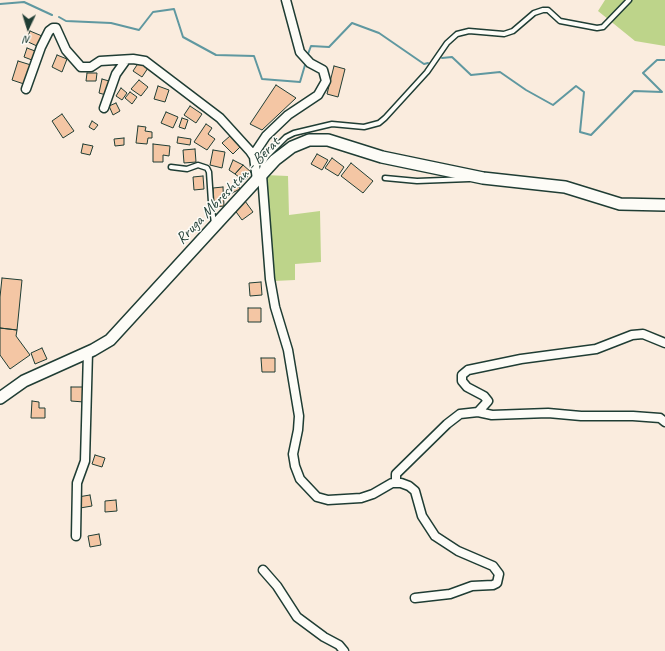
<!DOCTYPE html>
<html>
<head>
<meta charset="utf-8">
<style>
  body { margin:0 }
  #map { position:relative; width:665px; height:651px; overflow:hidden; background:#faecde; font-family:Caveat,sans-serif }
  canvas { display:block }
  .north { position:absolute; left:8px; top:8px; width:40px; height:40px; -webkit-text-stroke:3px #fdfcf7; paint-order:stroke; rotate:184deg; font-size:11px; font-weight:700; line-height:16px; text-align:center; color:#1f3d34 }
  .north::after { content:''; display:block; margin:auto; width:14px; height:18px; background:#1f3d34; clip-path:polygon(50% 0,100% 100%,50% 72%,0 100%) }
</style>
</head>
<body>
<div id="map">
<canvas width="665" height="651"></canvas>
<div class="north">N</div>
</div>
<script>
const context = document.querySelector('canvas').getContext('2d');
context.lineJoin = 'round';
function fill(path, color) { context.fillStyle = color; context.fill(path, 'evenodd'); }
const shape = rows => new Path2D(rows.map(r => 'M' + r).join(''));
function strokePath(path, color, width, dash) { context.strokeStyle = color; context.lineWidth = width; context.lineCap = dash ? 'butt' : 'round'; context.setLineDash(dash || []); context.stroke(path); }
function drawText(font, color, halo, rows, align = 'center') {
  context.font = font + ' Caveat,sans-serif'; context.lineWidth = 3; context.setLineDash([]); context.textBaseline = 'middle'; context.strokeStyle = halo; context.fillStyle = color; for (const [text, x, y, turn = 0] of rows) {
    context.save(); context.translate(x, y); context.rotate((+turn || 0) * Math.PI / 180); context.textAlign = isNaN(turn) ? turn : align; if (halo) context.strokeText(text, 0, 0); context.fillText(text, 0, 0); context.restore();
  }
}
const green = shape([
  [605,0,665,0,665,46,635,41,598,11],
  [265,175,288,176,289,215,320,211,321,262,295,264,295,280,274,281]
]);
const stream = shape([
  [0,4,24,2,52,15],
  [59,17,66,21,111,23,139,30,153,12,174,9,183,37,216,55,254,56,262,79,300,82,305,65],
  [308,54,311,46,329,47,352,23,379,33,424,64,428,63],
  [442,58,452,57,471,75,500,72,526,90,553,105,576,86,584,92,580,132,591,135,634,91,662,92,643,73,657,60,665,60]
]);
const building = shape([
  [30,31,42,36,37,46,26,41,30,31],
  [27,48,35,51,32,60,24,57,27,48],
  [57,55,67,59,62,72,52,67,57,55],
  [18,61,31,65,24,84,12,80,18,61],
  [139,62,148,68,142,77,133,71,139,62],
  [334,66,345,69,338,97,327,94,334,66],
  [87,73,97,73,96,81,86,81,87,73],
  [102,79,109,81,106,95,99,93,102,79],
  [139,80,148,87,141,96,131,89,139,80],
  [276,85,296,98,262,130,250,124,276,85],
  [158,86,169,90,165,102,154,99,158,86],
  [121,88,127,93,122,100,116,96,121,88],
  [130,92,137,97,132,104,125,98,130,92],
  [116,103,120,111,113,115,109,106,116,103],
  [190,106,202,114,196,123,184,115,190,106],
  [166,112,178,117,173,128,161,123,166,112],
  [62,114,74,131,63,138,52,121,62,114],
  [182,118,188,120,185,129,179,127,182,118],
  [92,121,98,125,94,130,89,127,92,121],
  [206,124,212,128,208,134,215,139,207,150,194,142,206,124],
  [138,126,146,127,145,131,152,132,152,138,148,138,147,144,136,143,138,126],
  [230,136,241,146,233,154,222,143,230,136],
  [178,137,191,139,190,145,177,143,178,137],
  [124,138,124,145,115,146,114,139,124,138],
  [83,144,93,146,90,155,81,153,83,144],
  [153,144,170,146,169,156,163,155,163,162,153,162,153,144],
  [195,149,196,162,184,163,183,150,195,149],
  [213,150,225,152,222,168,210,165,213,150],
  [317,154,328,160,322,170,311,164,317,154],
  [332,158,344,167,338,176,325,168,332,158],
  [233,160,243,165,235,174,229,170,233,160],
  [351,163,373,181,363,193,341,176,351,163],
  [243,165,251,172,244,181,235,174,243,165],
  [203,176,204,189,194,190,193,177,203,176],
  [237,183,240,189,232,193,229,187,237,183],
  [223,187,224,206,214,207,213,188,223,187],
  [245,201,253,212,242,220,234,209,245,201],
  [2,278,22,280,17,330,0,328,0,297,2,278],
  [261,282,262,295,250,296,249,283,261,282],
  [248,308,261,308,261,322,248,322,248,308],
  [0,328,17,330,16,336,30,355,10,369,0,355,0,328],
  [42,348,47,359,35,364,31,353,42,348],
  [261,358,275,358,275,372,262,372,261,358],
  [71,387,85,387,84,402,71,401,71,387],
  [32,401,39,402,39,408,45,408,45,418,31,418,32,401],
  [95,455,105,458,102,467,92,464,95,455],
  [90,495,92,506,80,508,78,497,90,495],
  [116,500,117,511,105,512,105,501,116,500],
  [99,534,101,545,90,547,88,536,99,534]
]);
const lane = shape([
  [171,167,187,169,198,165,207,168,209,172,211,202,214,223],
  [262,170,263,163,267,156,286,137,294,133,332,124,364,127,379,123,385,118,427,72,447,43,457,34,469,31,504,34,513,31,534,13,543,10,548,10,560,21,597,28,603,27,629,0],
  [385,178,417,181,469,179]
]);
const street = shape([
  [26,89,41,47,49,31,53,28,56,28,66,50,81,67,91,67,100,61,133,59,145,61,220,118,250,151,254,157,257,180],
  [104,108,116,74,126,60],
  [254,157,256,151,266,136,288,115,318,95,326,81,323,70,310,63,300,52,286,0],
  [262,175,270,279,275,307,288,350,299,416,298,430,293,454,295,466,300,479,317,497,328,500,361,498,373,494,392,483,401,483,409,486,415,491,422,516,435,536,458,551,493,566,499,574,497,583,493,585,472,586,450,594,415,598],
  [478,412,492,415,548,413,581,416,633,416,660,418,665,422],
  [396,483,396,474,447,424,460,414,478,412,488,401,484,396,467,387,462,381,462,375,468,370,521,359,596,349,632,335,643,334,665,343],
  [76,536,77,483,85,461,88,352],
  [263,570,277,586,297,617,324,637,339,645,344,651]
]);
const secondary = shape([
  [0,398,24,381,93,350,110,340,275,160,292,147,309,140,328,140,382,157,483,178,565,187,620,204,665,205]
]);
const streetNames = [
  ["Rruga Mbreshtan - Berat",228,191,-46]
];
fill(green, '#bdd48a');
strokePath(stream, '#5f98a0', 2);
fill(building, '#f4c6a4');
strokePath(building, '#1f3d34', 1);
strokePath(lane, '#1f3d34', 7);
strokePath(street, '#1f3d34', 11);
strokePath(secondary, '#1f3d34', 14);
strokePath(lane, '#fdfcf7', 4);
strokePath(street, '#fdfcf7', 8);
strokePath(secondary, '#fdfcf7', 11);
drawText('16px', '#1f3d34', '#fdfcf7', streetNames);
</script>
</body>
</html>
